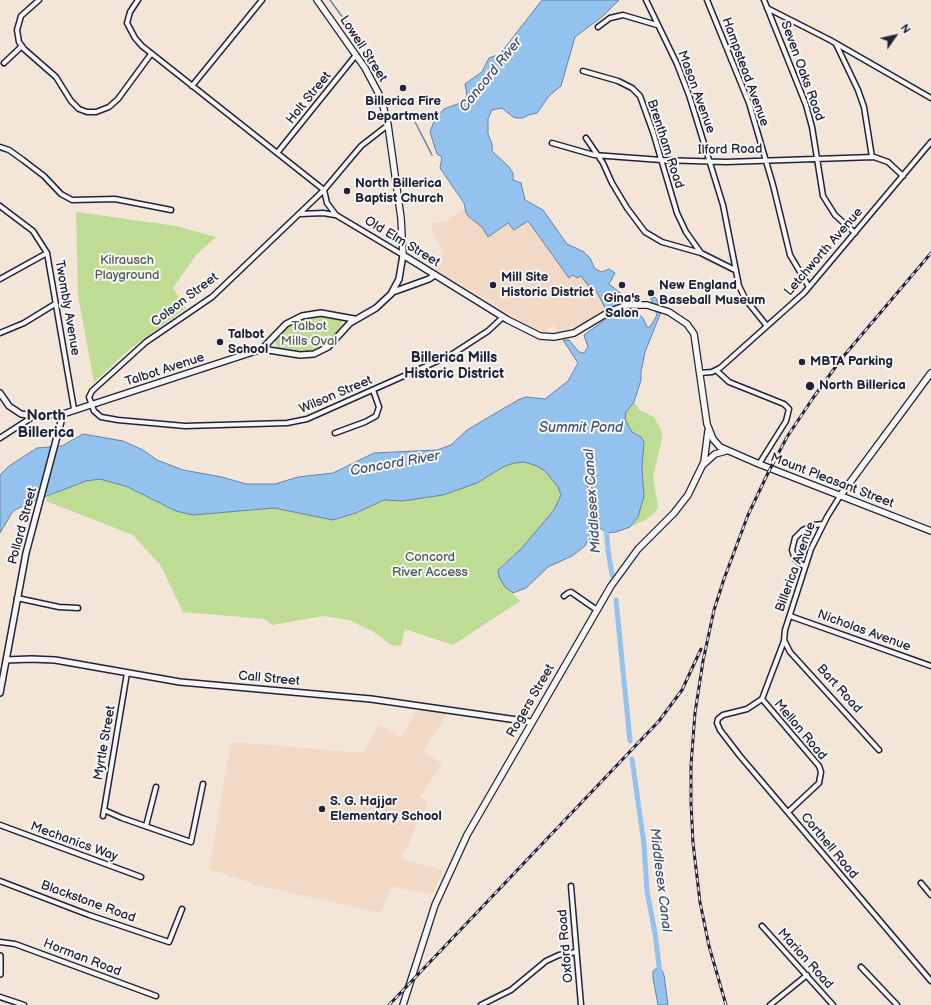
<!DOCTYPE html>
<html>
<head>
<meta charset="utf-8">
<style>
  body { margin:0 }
  #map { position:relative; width:931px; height:1005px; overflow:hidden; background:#f3e5d8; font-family:"Balsamiq Sans",sans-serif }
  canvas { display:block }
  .north { position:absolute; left:875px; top:16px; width:40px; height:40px; -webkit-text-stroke:3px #f6f6f2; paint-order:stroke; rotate:56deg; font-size:11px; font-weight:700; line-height:16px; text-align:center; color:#22223b }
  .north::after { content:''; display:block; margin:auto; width:14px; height:18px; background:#22223b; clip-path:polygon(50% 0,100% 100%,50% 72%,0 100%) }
</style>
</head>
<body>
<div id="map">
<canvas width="931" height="1005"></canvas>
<div class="north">N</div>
</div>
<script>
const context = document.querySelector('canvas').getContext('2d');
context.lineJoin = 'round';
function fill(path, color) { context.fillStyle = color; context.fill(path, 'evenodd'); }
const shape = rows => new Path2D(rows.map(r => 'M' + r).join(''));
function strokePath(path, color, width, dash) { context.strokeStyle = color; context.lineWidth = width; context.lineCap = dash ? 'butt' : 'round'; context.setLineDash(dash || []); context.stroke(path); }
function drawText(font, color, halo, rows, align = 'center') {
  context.font = font + ' "Balsamiq Sans",sans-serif'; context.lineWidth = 4; context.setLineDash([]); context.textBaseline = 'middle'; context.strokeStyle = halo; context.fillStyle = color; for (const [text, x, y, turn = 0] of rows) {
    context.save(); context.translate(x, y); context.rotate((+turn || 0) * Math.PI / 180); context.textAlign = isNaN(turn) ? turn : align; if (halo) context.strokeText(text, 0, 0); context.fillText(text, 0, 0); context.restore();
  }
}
const built = shape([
  [465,208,465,211,471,219,482,227,488,236,509,223,527,221,569,277,573,275,581,275,590,287,592,286,597,292,605,308,585,322,570,328,558,332,553,325,545,332,526,324,433,268,444,251,435,237,430,223,445,222],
  [417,709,448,713,423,751,442,764,420,797,428,802,401,859,443,870,432,895,391,886,381,913,257,885,209,869,231,742,363,753,380,725,401,738]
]);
const green = shape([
  [76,212,176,226,216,237,196,255,173,288,186,308,131,348,94,382,78,295],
  [308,314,337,316,342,322,343,331,333,343,308,355,281,350,277,347,275,340,281,329],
  [634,402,639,410,654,417,661,430,662,439,653,477,658,507,656,511,647,519,630,527,635,522,644,496,644,487,642,467,644,442,641,437,632,432,625,419,626,412],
  [524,462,537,466,545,471,558,487,561,495,554,510,521,549,500,567,505,587,520,601,453,645,405,629,401,646,391,645,374,632,349,620,323,616,272,625,265,619,183,612,161,566,133,535,46,501,48,496,86,481,100,479,128,487,176,511,193,515,274,508,333,520,356,513,384,500,403,501,477,483,503,467,514,463]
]);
const water = shape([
  [542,0,619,0,603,16,575,37,561,86,549,96,537,113,528,115,523,118,517,118,513,117,502,108,492,110,488,119,488,134,492,144,492,151,508,166,513,173,513,180,521,183,525,200,543,210,567,244,584,252,590,258,595,269,602,272,609,269,615,273,609,284,623,295,629,306,643,318,647,327,650,327,657,315,650,296,656,298,661,312,645,352,641,372,641,380,634,402,626,412,625,419,632,432,641,437,644,442,642,467,644,496,638,517,630,527,616,532,607,533,600,528,589,474,587,473,590,521,589,537,585,546,572,556,548,567,526,588,513,593,505,587,499,577,498,570,521,549,554,510,561,495,558,487,545,471,537,466,524,462,514,463,503,467,477,483,443,495,403,501,384,500,356,513,333,520,274,508,193,515,176,511,128,487,100,479,86,481,31,502,13,511,0,533,0,475,9,466,37,448,62,446,83,434,123,441,143,450,157,460,183,470,222,477,246,484,275,484,298,477,333,473,374,453,437,450,451,445,467,430,518,400,526,397,545,399,568,381,578,363,563,340,569,340,579,352,584,353,588,347,584,335,605,320,607,318,611,319,612,317,609,316,597,292,592,286,590,288,581,276,577,278,573,275,569,278,528,221,514,230,508,223,488,237,482,227,469,217,466,213,464,203,440,168,442,157,437,154,430,132,435,119,444,109,463,102,467,95,465,84,482,72,489,58,500,54,542,0],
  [656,969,662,970,664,975,668,1005,658,1005,653,978,653,971,656,969]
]);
const stream = shape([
  [330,0,362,44],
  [411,114,432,155]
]);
const canal = shape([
  [606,526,608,550,612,575],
  [616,600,630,741],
  [632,759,644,844,647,891,655,933,660,974]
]);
const minor = shape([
  [39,0,21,16,17,30,19,42,24,49,56,77,71,101,79,109,87,112,96,112,109,107,118,99,151,54],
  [138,0,130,12,127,23,135,38,142,46,324,190,327,203,336,215,403,255],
  [646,0,677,64,689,95,723,205,739,286,746,300,767,326],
  [707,0,749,103,773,185,790,255,809,287],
  [764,0,806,105,812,127,823,196,835,215,855,233],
  [767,8,830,40,931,98],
  [598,27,610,18,623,15,657,25],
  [836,44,858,90,864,107,872,157],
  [4,63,22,46],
  [583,71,618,81,632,88,640,96,653,132,677,213,686,232,701,253],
  [192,86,262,0],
  [388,125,361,146,324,190,212,297,146,342,92,391,89,397,94,411,101,417,118,420,185,426,287,423,307,419,451,355,488,331,503,317],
  [586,138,603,163,612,183,627,208,645,232,662,242,701,253,735,270],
  [552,143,594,155,661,160,726,162,874,157,888,162,903,176],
  [0,147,9,150,23,160,44,176,61,194,72,200,115,199,171,210],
  [277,153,356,55],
  [0,206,33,231,47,253,74,409],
  [300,214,323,213,335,215],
  [0,279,47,253],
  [0,333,24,323,55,304],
  [716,370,729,382,784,404,789,409,786,421,759,464],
  [700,373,712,372,720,368,804,293,931,142],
  [335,433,365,422,376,416,379,407,373,390],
  [0,438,34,416],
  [840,496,827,517,811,549,785,630,784,641,762,699,747,709,723,715,718,719,717,723,720,730,740,756,931,981],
  [805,567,795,559,792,550,795,538,803,530,814,525,823,524],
  [564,596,568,593,571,592,597,610],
  [17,598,59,607,78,608],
  [790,616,931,666],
  [785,642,790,652,879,750],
  [762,699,819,766,821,772,819,783,788,812],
  [104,810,122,818,191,842,203,784],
  [103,816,127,673],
  [0,825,141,877],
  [146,826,156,787],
  [0,881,89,915,169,942,182,909],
  [921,883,931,895],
  [571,886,581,1005],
  [762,926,833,1005],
  [0,942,15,944,156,996],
  [861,967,897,1005],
  [0,997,24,1005],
  [481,1005,511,990,546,961,559,955,576,952],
  [770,1005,807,975]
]);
const tertiary = shape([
  [393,292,429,279,435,275],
  [262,349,300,355,314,354,328,347,350,323,376,308,391,294,399,279,403,255],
  [0,393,9,406,21,414,34,416,63,414,262,349,286,324,302,316,321,313,354,319],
  [6,660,31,659,55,660,180,682,371,699,531,722],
  [0,693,26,553,63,414],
  [0,956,0,974]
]);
const secondary = shape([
  [317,0,365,68,381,98,388,125,401,218,403,255,508,320,540,336,554,337,574,333,609,312,627,305,647,305,669,312,687,324,694,334,707,424,713,439,720,447,759,464,931,531],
  [704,464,715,454,726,451],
  [840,496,931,373],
  [403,1005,435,905,467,835,611,586,638,549,674,513,688,495,704,462,708,431]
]);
const rail = shape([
  [389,1005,659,721,682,690,701,649],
  [726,1005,709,946,700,902,693,843,691,803,691,765,695,713,703,661,714,610,724,579,748,515,768,473,787,437,813,398,842,358,931,253]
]);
const markers = [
  [403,88,4,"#22223b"],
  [347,191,4,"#22223b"],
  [493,285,4,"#22223b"],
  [622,285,4,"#22223b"],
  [651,293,4,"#22223b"],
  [220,342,4,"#22223b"],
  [802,362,4,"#22223b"],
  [810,386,5,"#22223b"],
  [322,809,4,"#22223b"]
];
const streetNames = [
  ["Lowell Street",363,49,57],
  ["Seven Oaks Road",802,71,70],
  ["Hampstead Avenue",745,72,70],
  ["Mason Avenue",696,92,70],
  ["Holt Street",309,98,-51],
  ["Brentham Road",665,144,72],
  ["Ilford Road",730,150,-1],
  ["Old Elm Street",402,242,31],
  ["Letchworth Avenue",824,252,-49],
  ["Colson Street",185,300,-37],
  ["Twombly Avenue",67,308,80],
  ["Talbot Avenue",165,370,-18],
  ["Wilson Street",336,395,-23],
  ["Mount Pleasant Street",832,481,21],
  ["Pollard Street",23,526,-75],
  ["Billerica Avenue",796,567,-70],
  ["Nicholas Avenue",864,631,20],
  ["Call Street",269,679,5],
  ["Bart Road",839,689,48],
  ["Rogers Street",531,701,-60],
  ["Mellon Road",800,730,50],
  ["Myrtle Street",105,743,-80],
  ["Mechanics Way",74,842,20],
  ["Corthell Road",829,846,50],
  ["Blackstone Road",88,902,20],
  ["Oxford Road",566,946,-95],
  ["Horman Road",82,958,21],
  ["Marion Road",805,959,48]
];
const poiNames = [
  ["Billerica Fire",403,102,"center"],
  ["Department",403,117,"center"],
  ["North Billerica",355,184],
  ["Baptist Church",355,199],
  ["Mill Site",501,278],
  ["Historic District",501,293],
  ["New England",659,286],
  ["Baseball Museum",659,301],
  ["Gina's",622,299,"center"],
  ["Salon",622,314,"center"],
  ["Talbot",228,335],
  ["School",228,350],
  ["MBTA Parking",810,362],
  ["North Billerica",819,386],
  ["S. G. Hajjar",330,802],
  ["Elementary School",330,817]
];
const parkNames = [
  ["Kilrausch",127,261],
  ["Playground",127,276],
  ["Talbot",309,327],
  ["Mills Oval",309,342],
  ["Concord",430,558],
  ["River Access",430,573]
];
const waterNames = [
  ["Concord River",491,75,-51],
  ["Summit Pond",581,428],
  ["Concord River",395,464,-10],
  ["Middlesex Canal",593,501,-94],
  ["Middlesex Canal",660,880,83]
];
const neighbourhoodNames = [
  ["Billerica Mills",454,358],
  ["Historic District",454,374]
];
const quarterNames = [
  ["North",46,416],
  ["Billerica",46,433]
];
fill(built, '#f1d9c6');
fill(green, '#bedc94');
fill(water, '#93c2ee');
strokePath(water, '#6682a6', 1);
strokePath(stream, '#6682a6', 1.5);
strokePath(canal, '#93c2ee', 5);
strokePath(minor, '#22223b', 7);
strokePath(tertiary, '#22223b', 8);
strokePath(secondary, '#22223b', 8);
strokePath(minor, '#f6f6f2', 4);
strokePath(tertiary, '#f6f6f2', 5);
strokePath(secondary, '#f6f6f2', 5.5);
strokePath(rail, '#22223b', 3);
strokePath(rail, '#f6f6f2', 1.5, [4.5]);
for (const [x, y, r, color] of markers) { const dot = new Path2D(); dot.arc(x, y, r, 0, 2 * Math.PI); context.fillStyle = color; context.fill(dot); strokePath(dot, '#f6f6f2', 1.5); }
drawText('13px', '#22223b', '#f6f6f2', streetNames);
drawText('bold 13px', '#22223b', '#f6f6f2', poiNames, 'left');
drawText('13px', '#515a56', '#f6f6f2', parkNames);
drawText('italic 14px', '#445271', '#f6f6f2', waterNames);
drawText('bold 14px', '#22223b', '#f6f6f2', neighbourhoodNames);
drawText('bold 15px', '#22223b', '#f6f6f2', quarterNames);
</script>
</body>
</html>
